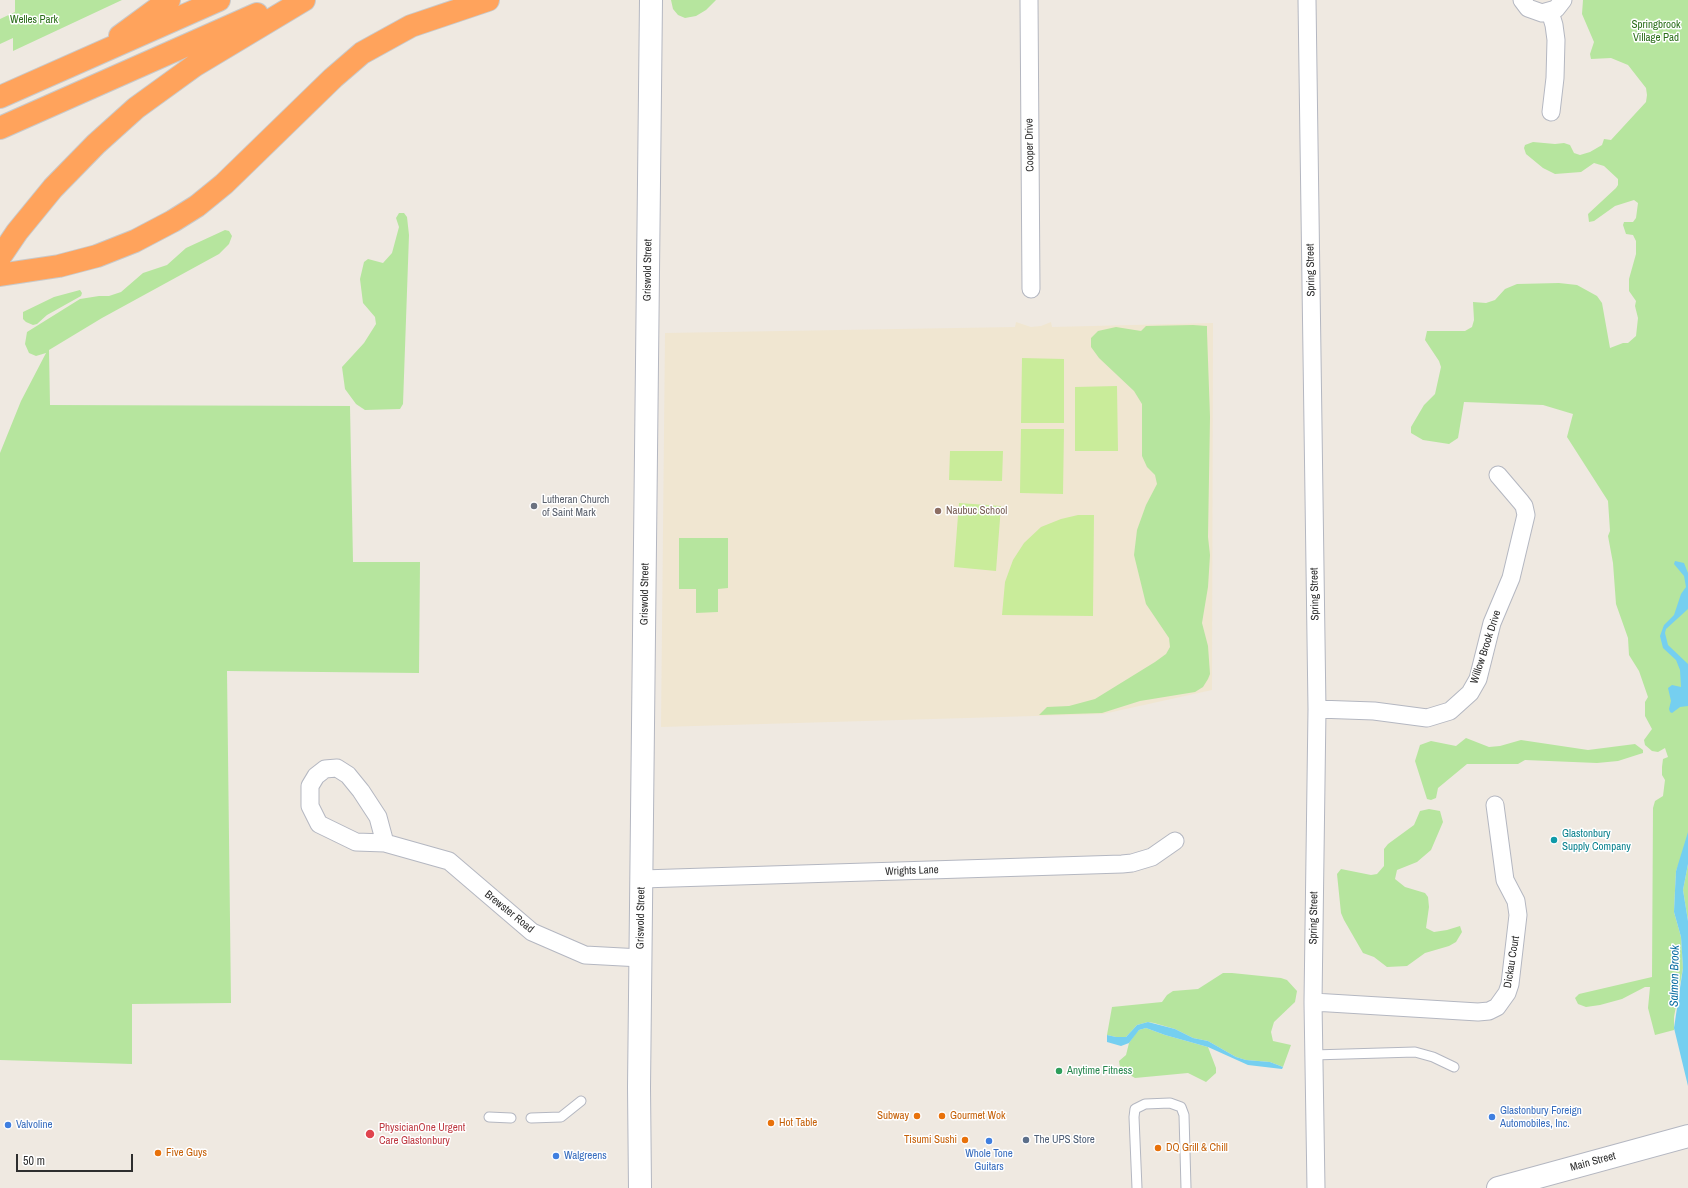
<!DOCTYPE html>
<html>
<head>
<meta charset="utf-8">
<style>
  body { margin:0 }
  #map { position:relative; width:1688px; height:1188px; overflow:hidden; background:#efe9e1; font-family:"Archivo Narrow",sans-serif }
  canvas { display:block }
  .scale { position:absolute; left:16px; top:1154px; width:117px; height:18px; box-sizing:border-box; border:2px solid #2e2e2e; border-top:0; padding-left:5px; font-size:12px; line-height:14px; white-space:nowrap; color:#2e2e2e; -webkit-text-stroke:3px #fff; paint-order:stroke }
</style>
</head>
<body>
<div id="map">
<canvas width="1688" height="1188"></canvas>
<div class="scale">50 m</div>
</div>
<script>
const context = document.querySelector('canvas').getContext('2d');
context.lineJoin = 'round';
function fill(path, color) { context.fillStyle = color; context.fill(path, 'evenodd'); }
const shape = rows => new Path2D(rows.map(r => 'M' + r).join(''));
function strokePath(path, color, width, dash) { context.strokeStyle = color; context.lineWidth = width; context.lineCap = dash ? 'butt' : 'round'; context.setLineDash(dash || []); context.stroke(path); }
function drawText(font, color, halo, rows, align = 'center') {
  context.font = font + ' "Archivo Narrow",sans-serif'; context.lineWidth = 3; context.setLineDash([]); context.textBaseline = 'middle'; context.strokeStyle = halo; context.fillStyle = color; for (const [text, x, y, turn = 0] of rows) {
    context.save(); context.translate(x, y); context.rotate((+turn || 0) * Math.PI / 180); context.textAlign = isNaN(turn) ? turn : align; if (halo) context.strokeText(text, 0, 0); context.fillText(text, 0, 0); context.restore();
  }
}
const education = shape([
  [1016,322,1031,327,1041,326,1051,322,1052,327,1213,323,1212,690,1103,714,661,727,665,333,1015,327]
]);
const green = shape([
  [15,0,122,0,13,51,13,38,0,44,0,19,15,12],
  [671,0,716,0,706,10,696,16,685,18,678,15,673,9],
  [1583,0,1688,0,1688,841,1676,871,1675,890,1674,912,1681,937,1683,968,1674,1017,1674,1030,1655,1035,1648,1008,1650,987,1645,987,1622,999,1600,1005,1586,1007,1578,1004,1575,998,1579,994,1652,977,1653,808,1655,801,1663,796,1665,780,1662,775,1662,767,1663,759,1668,757,1665,748,1658,752,1652,751,1645,745,1644,740,1652,729,1645,716,1645,702,1648,697,1639,671,1629,655,1628,638,1616,604,1613,563,1608,536,1610,531,1608,501,1567,437,1573,414,1543,405,1464,402,1458,438,1449,444,1423,440,1411,433,1411,427,1424,405,1435,394,1441,367,1439,361,1425,340,1427,331,1465,331,1472,327,1474,320,1473,302,1486,303,1495,300,1505,289,1517,284,1559,283,1577,285,1597,296,1602,303,1610,348,1623,343,1628,343,1636,336,1638,318,1635,306,1636,301,1629,291,1629,279,1636,254,1636,241,1633,235,1626,234,1623,225,1624,222,1633,222,1636,218,1638,203,1634,200,1615,206,1594,221,1589,222,1588,214,1616,188,1618,185,1618,179,1604,166,1594,163,1581,172,1555,174,1543,168,1526,154,1524,148,1525,145,1533,142,1555,144,1564,143,1570,145,1574,153,1580,155,1590,152,1602,145,1604,139,1611,140,1646,102,1647,95,1646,88,1628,65,1611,58,1591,59,1590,54,1594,42,1582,14],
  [399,213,404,213,407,217,409,235,403,404,400,409,365,410,356,404,345,389,342,367,364,343,376,324,375,317,363,303,360,279,364,262,368,259,383,263,392,253,399,227,396,218],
  [225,230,229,231,232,236,229,244,219,254,102,318,49,350,50,405,350,406,353,562,420,562,419,673,227,671,231,1003,132,1004,132,1064,0,1060,0,453,21,401,46,353,36,356,29,353,25,344,27,332,80,299,99,296,109,296,121,292,143,273,167,265,186,248],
  [80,290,82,293,81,296,47,315,37,324,33,325,26,322,23,319,23,312,54,297],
  [1193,325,1207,326,1207,332,1210,417,1208,537,1210,555,1208,587,1202,623,1208,646,1210,674,1208,679,1203,687,1195,692,1140,701,1102,713,1039,715,1047,707,1069,706,1095,699,1155,662,1166,654,1170,647,1169,638,1146,604,1134,555,1137,530,1146,505,1157,484,1155,475,1147,467,1142,456,1142,404,1134,391,1099,358,1091,347,1091,338,1098,331,1116,327,1141,331,1146,326],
  [679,538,728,538,728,588,718,589,718,612,696,613,696,589,679,589],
  [1466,738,1489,747,1500,746,1521,740,1588,750,1635,744,1643,750,1643,753,1618,761,1597,763,1525,760,1518,764,1467,764,1438,788,1436,798,1431,800,1427,799,1415,761,1420,745,1431,741,1456,746],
  [1429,809,1440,811,1443,822,1431,850,1417,862,1397,870,1395,879,1405,887,1425,893,1428,897,1429,907,1426,928,1434,932,1447,930,1460,926,1462,932,1456,942,1449,946,1425,953,1407,966,1387,967,1374,957,1363,953,1344,920,1341,913,1337,874,1341,869,1371,875,1377,874,1384,866,1384,849,1388,844,1414,825,1420,811],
  [1688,864,1688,921,1683,890],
  [1223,973,1232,973,1281,978,1287,980,1297,991,1295,1002,1274,1022,1271,1032,1273,1041,1291,1045,1283,1067,1270,1062,1246,1060,1236,1057,1208,1041,1193,1038,1175,1029,1154,1023,1148,1022,1137,1025,1126,1037,1116,1037,1107,1035,1112,1007,1162,1002,1167,995,1173,991,1198,989],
  [1146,1028,1165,1035,1208,1047,1216,1068,1216,1073,1206,1082,1188,1073,1135,1078,1130,1075,1120,1068,1119,1061,1126,1055,1129,1043,1136,1033,1139,1030]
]);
const pitch = shape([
  [1022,358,1064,359,1064,423,1021,423],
  [1117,386,1118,451,1075,451,1075,387],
  [1021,429,1064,429,1063,494,1020,493],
  [950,451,1003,451,1002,481,949,480],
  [959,503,1001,506,996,571,954,567],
  [1078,515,1094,515,1093,616,1002,615,1005,582,1013,560,1024,543,1041,527,1061,519]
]);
const water = shape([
  [1675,561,1684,563,1688,573,1688,609,1666,629,1665,633,1668,645,1688,664,1688,706,1680,707,1672,713,1670,712,1669,709,1671,701,1668,688,1672,685,1681,687,1680,670,1676,660,1663,648,1660,636,1664,625,1674,615,1681,594,1686,587,1684,576,1674,564],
  [1688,832,1688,864,1683,890,1688,921,1688,1086,1674,1028,1683,968,1681,937,1674,912,1675,890,1676,871],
  [1148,1022,1175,1029,1193,1038,1208,1041,1236,1057,1246,1060,1270,1062,1283,1067,1282,1069,1248,1065,1208,1047,1165,1035,1146,1028,1139,1030,1129,1043,1121,1046,1107,1042,1107,1035,1116,1037,1126,1037,1137,1025]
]);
const service = shape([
  [1313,1055,1415,1052,1433,1057,1454,1067],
  [489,1117,511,1118],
  [531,1118,561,1117,581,1101],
  [1137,1188,1134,1117,1135,1109,1145,1104,1170,1103,1181,1107,1184,1115,1186,1188]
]);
const minor = shape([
  [1029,0,1031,289],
  [1307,0,1317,709,1313,1002,1316,1188],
  [1522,0,1528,8,1542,13,1556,9,1563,0],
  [1550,12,1554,25,1556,40,1555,78,1551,112],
  [1317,709,1374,711,1427,718,1450,711,1470,693,1478,679,1492,623,1511,578,1526,515,1524,506,1521,502,1498,475],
  [385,843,378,817,361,791,348,775,337,768,325,769,316,776,310,786,310,806,319,824,356,842,385,843,449,861,532,932,585,955,641,958],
  [642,879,1122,864,1132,863,1152,857,1175,841],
  [1313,1002,1478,1012,1489,1011,1497,1007,1507,993,1510,984,1518,915,1516,901,1505,880,1495,805]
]);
const secondary = shape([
  [640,1188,639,1087,651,0],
  [1498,1188,1688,1136]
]);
const motorway = shape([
  [120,36,169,0],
  [0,97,219,0],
  [0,128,257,14],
  [0,257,17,232,53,188,96,144,136,108,194,66,304,0],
  [0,275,59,266,97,256,135,241,173,221,197,206,224,184,333,78,362,53,411,26,488,0]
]);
const markers = [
  [534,506,4,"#6b7280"],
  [938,511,4,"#8d6e63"],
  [1554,840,4,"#0f9aa8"],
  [1059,1071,4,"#2e9e5b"],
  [917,1116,4,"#e8710a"],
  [942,1116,4,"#e8710a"],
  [1492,1117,4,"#3f7fe0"],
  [771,1123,4,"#e8710a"],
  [8,1125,4,"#3f7fe0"],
  [370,1134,5,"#e0444e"],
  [965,1140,4,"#e8710a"],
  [1026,1140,4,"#5c6f8a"],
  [989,1141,4,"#3f7fe0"],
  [1158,1148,4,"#e8710a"],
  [158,1153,4,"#e8710a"],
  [556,1156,4,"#3f7fe0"]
];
const parkNames = [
  ["Welles Park",34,20],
  ["Springbrook",1656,25],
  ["Village Pad",1656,38]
];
const streetNames = [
  ["Cooper Drive",1030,145,-91],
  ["Griswold Street",648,270,-89],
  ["Spring Street",1311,270,-91],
  ["Griswold Street",645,594,-89],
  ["Spring Street",1315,594,-91],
  ["Willow Brook Drive",1486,647,-72],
  ["Wrights Lane",912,871,-2],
  ["Brewster Road",509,912,39],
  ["Griswold Street",641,918,-89],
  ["Spring Street",1314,918,-89],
  ["Dickau Court",1512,962,-81],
  ["Main Street",1593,1162,-15]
];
const worshipNames = [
  ["Lutheran Church",542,500],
  ["of Saint Mark",542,513]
];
const educationNames = [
  ["Naubuc School",946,511]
];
const cultureNames = [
  ["Glastonbury",1562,834],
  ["Supply Company",1562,847]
];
const leisureNames = [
  ["Anytime Fitness",1067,1071]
];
const shopNames = [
  ["Glastonbury Foreign",1500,1111],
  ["Automobiles, Inc.",1500,1124],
  ["Valvoline",16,1125],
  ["Whole Tone",989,1154,"center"],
  ["Guitars",989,1167,"center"],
  ["Walgreens",564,1156]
];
const foodNames = [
  ["Subway",909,1116,"right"],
  ["Gourmet Wok",950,1116],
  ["Hot Table",779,1123],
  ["Tisumi Sushi",957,1140,"right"],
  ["DQ Grill & Chill",1166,1148],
  ["Five Guys",166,1153]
];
const healthNames = [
  ["PhysicianOne Urgent",379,1128],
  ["Care Glastonbury",379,1141]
];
const serviceNames = [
  ["The UPS Store",1034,1140]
];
const waterNames = [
  ["Salmon Brook",1675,976,-89]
];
fill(education, '#f0e6d1');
fill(green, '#b6e59e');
fill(pitch, '#c9ec9a');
fill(water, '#75cff0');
strokePath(service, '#b4b7c1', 11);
strokePath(minor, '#b4b7c1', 19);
strokePath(secondary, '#b4b7c1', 24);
strokePath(motorway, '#c9c9c9', 24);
strokePath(service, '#fff', 9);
strokePath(minor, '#fff', 17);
strokePath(secondary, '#fff', 22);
strokePath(motorway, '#ffa35c', 22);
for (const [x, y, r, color] of markers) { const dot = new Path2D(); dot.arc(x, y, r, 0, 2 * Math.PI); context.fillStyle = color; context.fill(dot); strokePath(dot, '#fff', 1.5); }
drawText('11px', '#2c6e1b', '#fff', parkNames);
drawText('11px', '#2e2e2e', '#fff', streetNames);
drawText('11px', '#5b616d', '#fff', worshipNames, 'left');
drawText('11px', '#785e54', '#fff', educationNames, 'left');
drawText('11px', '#0d838f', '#fff', cultureNames, 'left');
drawText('11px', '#27864d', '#fff', leisureNames, 'left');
drawText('11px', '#366cbe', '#fff', shopNames, 'left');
drawText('11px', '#c56008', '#fff', foodNames, 'left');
drawText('11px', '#be3a42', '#fff', healthNames, 'left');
drawText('11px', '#4e5e75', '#fff', serviceNames, 'left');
drawText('italic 12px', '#0d6fa3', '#fff', waterNames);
</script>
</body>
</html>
